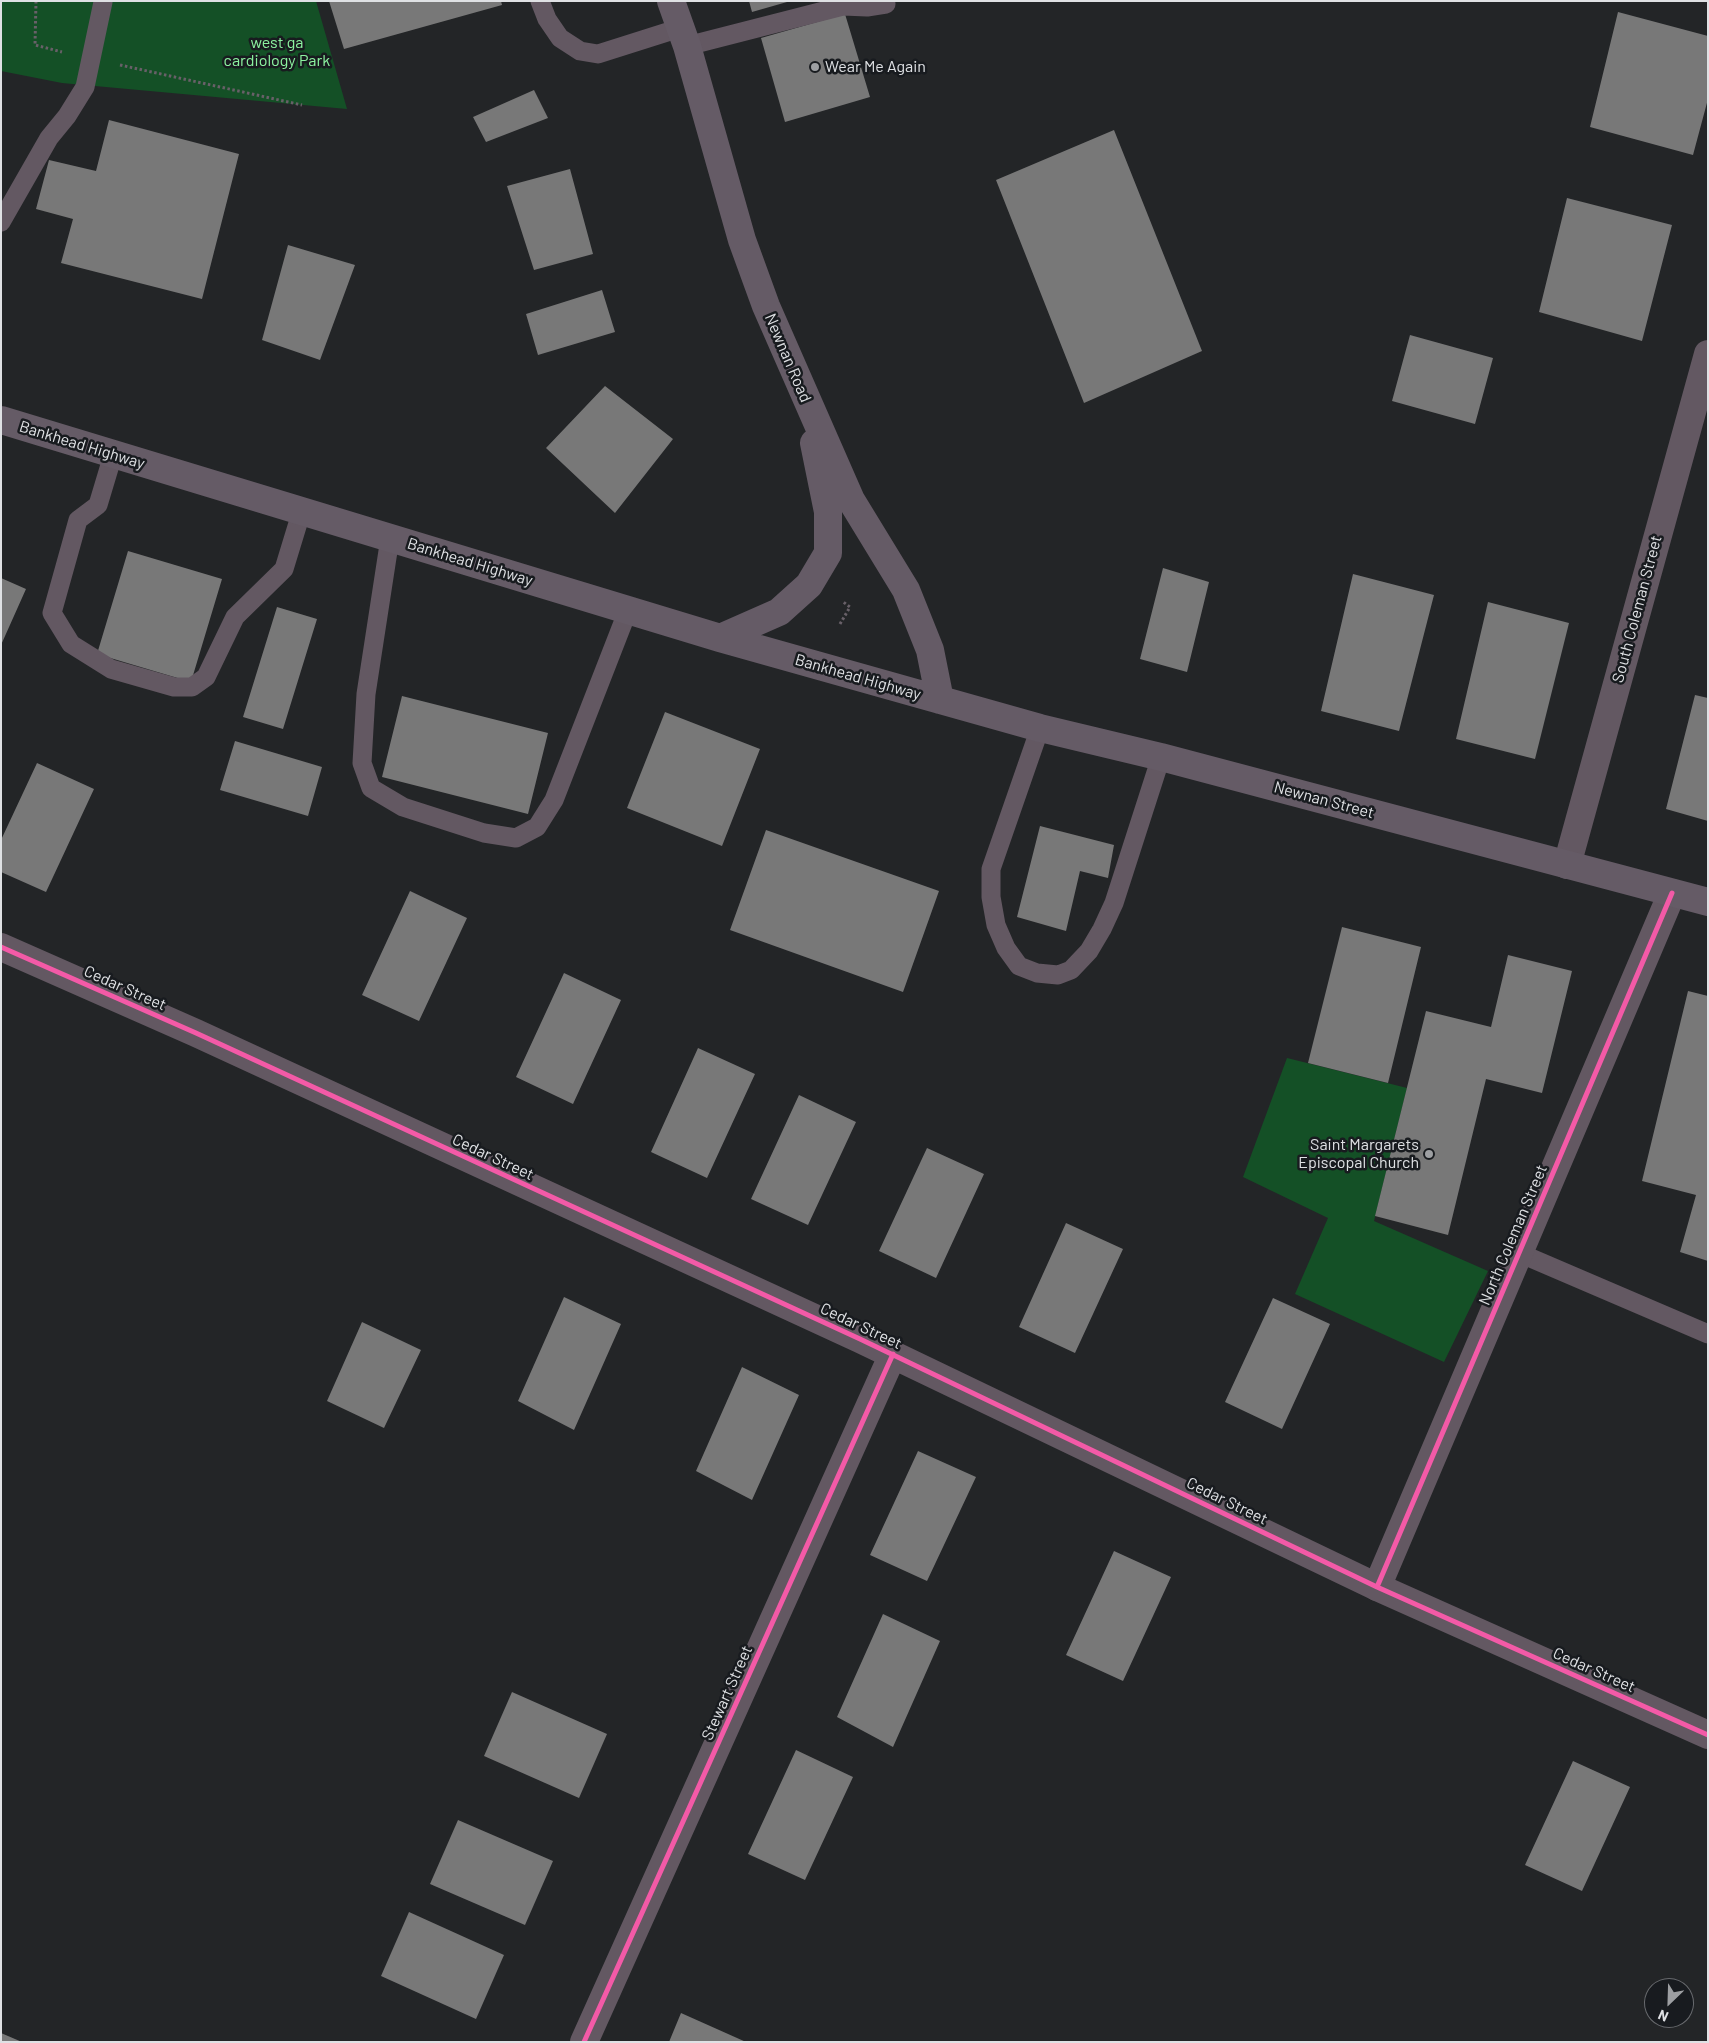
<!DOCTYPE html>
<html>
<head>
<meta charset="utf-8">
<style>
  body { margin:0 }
  #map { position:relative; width:1709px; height:2043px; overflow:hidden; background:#232527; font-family:Barlow,sans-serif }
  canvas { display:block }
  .frame { position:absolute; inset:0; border:2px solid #dfe1e4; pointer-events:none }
  .north { position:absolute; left:1644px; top:1978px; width:50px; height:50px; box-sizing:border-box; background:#181b1f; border:1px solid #686a6e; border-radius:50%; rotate:204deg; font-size:14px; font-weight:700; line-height:20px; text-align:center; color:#dfe1e4 }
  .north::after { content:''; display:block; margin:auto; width:18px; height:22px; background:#9d9fa2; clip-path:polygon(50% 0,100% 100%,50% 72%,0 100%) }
</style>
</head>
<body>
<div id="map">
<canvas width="1709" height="2043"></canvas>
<div class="frame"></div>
<div class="north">N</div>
</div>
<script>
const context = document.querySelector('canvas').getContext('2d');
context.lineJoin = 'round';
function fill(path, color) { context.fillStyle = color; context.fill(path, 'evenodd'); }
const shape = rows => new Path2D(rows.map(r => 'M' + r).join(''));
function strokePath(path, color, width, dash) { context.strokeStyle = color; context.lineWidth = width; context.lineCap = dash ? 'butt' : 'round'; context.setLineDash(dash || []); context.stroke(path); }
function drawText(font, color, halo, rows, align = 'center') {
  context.font = font + ' Barlow,sans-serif'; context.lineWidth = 5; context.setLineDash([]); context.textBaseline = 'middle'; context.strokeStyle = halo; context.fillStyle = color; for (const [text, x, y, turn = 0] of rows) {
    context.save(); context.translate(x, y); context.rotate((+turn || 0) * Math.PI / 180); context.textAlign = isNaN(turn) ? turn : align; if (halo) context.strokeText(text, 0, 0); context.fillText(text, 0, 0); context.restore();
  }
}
const green = shape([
  [1,1,316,1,347,109,62,83,1,71],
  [1287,1058,1407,1088,1374,1221,1488,1271,1444,1362,1295,1294,1328,1218,1243,1177]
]);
const building = shape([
  [329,1,501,1,502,5,344,49],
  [749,1,787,1,787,2,752,12],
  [1618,12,1708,36,1708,99,1693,155,1590,127],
  [845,14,870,97,785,122,761,38],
  [534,90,548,118,486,142,473,117],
  [109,120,239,154,202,299,61,263,73,219,36,209,49,160,96,171],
  [1114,130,1202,351,1084,403,996,180],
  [570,169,593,254,534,270,507,186],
  [1567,198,1672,225,1642,341,1539,312],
  [288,245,355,265,320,360,262,340],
  [602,290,615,332,538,355,526,314],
  [1410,335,1493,358,1475,424,1392,401],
  [605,386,673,439,615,513,546,448],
  [128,551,222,579,191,682,97,654],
  [1163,568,1209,582,1187,672,1140,659],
  [1353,574,1434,595,1399,731,1321,711],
  [1,578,26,589,1,645],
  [1488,602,1569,623,1535,759,1456,739],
  [277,607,317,619,283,729,243,717],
  [1695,695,1708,698,1708,821,1666,809],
  [402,696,548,733,528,814,382,777],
  [665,712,760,749,722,846,627,808],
  [235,741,322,767,308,816,220,790],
  [37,763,94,789,46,892,1,872,1,840],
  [1040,826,1114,845,1108,878,1080,871,1066,931,1017,917],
  [766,830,939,891,903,992,730,930],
  [410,891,467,918,419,1021,362,995],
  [1342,927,1421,947,1388,1083,1308,1063],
  [1508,955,1572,971,1542,1093,1486,1079,1448,1235,1375,1216,1426,1011,1491,1027],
  [564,973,621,1000,573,1104,516,1077],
  [1688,991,1708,996,1708,1261,1680,1252,1696,1195,1642,1181],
  [698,1048,755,1074,707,1178,651,1152],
  [799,1095,856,1122,808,1225,751,1199],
  [927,1148,984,1174,936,1278,879,1251],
  [1066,1223,1123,1249,1075,1353,1019,1327],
  [564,1297,621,1324,574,1430,518,1401],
  [1273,1298,1330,1324,1282,1429,1225,1402],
  [362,1322,421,1350,384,1428,327,1401],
  [742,1367,799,1395,752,1500,696,1471],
  [918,1451,976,1477,927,1581,870,1555],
  [1114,1551,1171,1577,1123,1681,1066,1655],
  [883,1614,940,1641,893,1747,837,1717],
  [512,1692,607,1734,579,1798,484,1756],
  [796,1750,853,1777,805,1880,748,1854],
  [1573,1761,1630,1787,1582,1891,1525,1865],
  [458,1820,553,1861,525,1925,430,1884],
  [409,1912,504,1955,476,2019,381,1976],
  [681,2013,746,2042,669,2042],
  [1,2033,22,2042,1,2042]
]);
const path = shape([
  [36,1,35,45,62,52],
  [120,65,302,105],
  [840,624,850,607,842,601]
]);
const service = shape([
  [540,1,547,19,560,38,580,51,598,54,680,28],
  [687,46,843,6,867,7,886,4],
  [1,222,49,138,67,116,85,87,103,2],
  [113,455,98,505,78,520,52,613,71,644,111,669,174,687,192,687,206,677,235,617,284,569,302,510],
  [390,538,366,694,362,763,371,788,403,807,484,833,516,838,537,827,554,800,628,610],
  [1040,728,991,869,991,897,996,925,1006,948,1019,966,1037,973,1058,975,1071,970,1089,951,1102,929,1114,903,1161,757],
  [1519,1253,1708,1334]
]);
const minor = shape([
  [1567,865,1708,354],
  [1377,1587,1672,893]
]);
const tertiary = shape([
  [1,947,196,1033,860,1339,1377,1587,1708,1735],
  [584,2042,893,1354]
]);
const secondary = shape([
  [671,1,687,46,742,240,766,306,851,500,906,590,930,650,940,700],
  [1,420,720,638,1040,728,1161,757,1708,902],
  [720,638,779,612,809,585,828,553,828,512,814,443]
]);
const cycleway = shape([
  [1,947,196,1033,860,1339,1377,1587,1708,1735],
  [1377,1587,1672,893],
  [584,2042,893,1354]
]);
const markers = [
  [815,67,5,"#9d9fa2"],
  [1429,1154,5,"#9d9fa2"]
];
const parkNames = [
  ["west ga",277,43],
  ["cardiology Park",277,61]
];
const poiNames = [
  ["Wear Me Again",825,67],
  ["Saint Margarets",1419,1145,"right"],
  ["Episcopal Church",1419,1163,"right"]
];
const streetNames = [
  ["Newnan Road",788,358,67],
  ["Bankhead Highway",82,445,17],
  ["Bankhead Highway",470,562,17],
  ["South Coleman Street",1637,609,-75],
  ["Bankhead Highway",858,677,16],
  ["Newnan Street",1324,800,15],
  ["Cedar Street",125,988,24],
  ["Cedar Street",493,1157,25],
  ["North Coleman Street",1513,1235,-67],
  ["Cedar Street",861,1326,25],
  ["Cedar Street",1227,1501,26],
  ["Cedar Street",1594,1670,24],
  ["Stewart Street",727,1693,-66]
];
fill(green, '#145026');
fill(building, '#787878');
strokePath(path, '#686068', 3, [2.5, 2.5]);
strokePath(service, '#635862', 19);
strokePath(minor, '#635862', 28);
strokePath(tertiary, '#635862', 28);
strokePath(secondary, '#655b66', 28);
strokePath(cycleway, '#f35aa7', 5);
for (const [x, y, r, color] of markers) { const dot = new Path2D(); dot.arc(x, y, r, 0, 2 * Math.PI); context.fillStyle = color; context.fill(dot); strokePath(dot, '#181b1f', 2); }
drawText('16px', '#8cf3a0', '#181b1f', parkNames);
drawText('16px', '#dfe1e4', '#181b1f', poiNames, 'left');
drawText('16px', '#dfe1e4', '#181b1f', streetNames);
</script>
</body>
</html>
